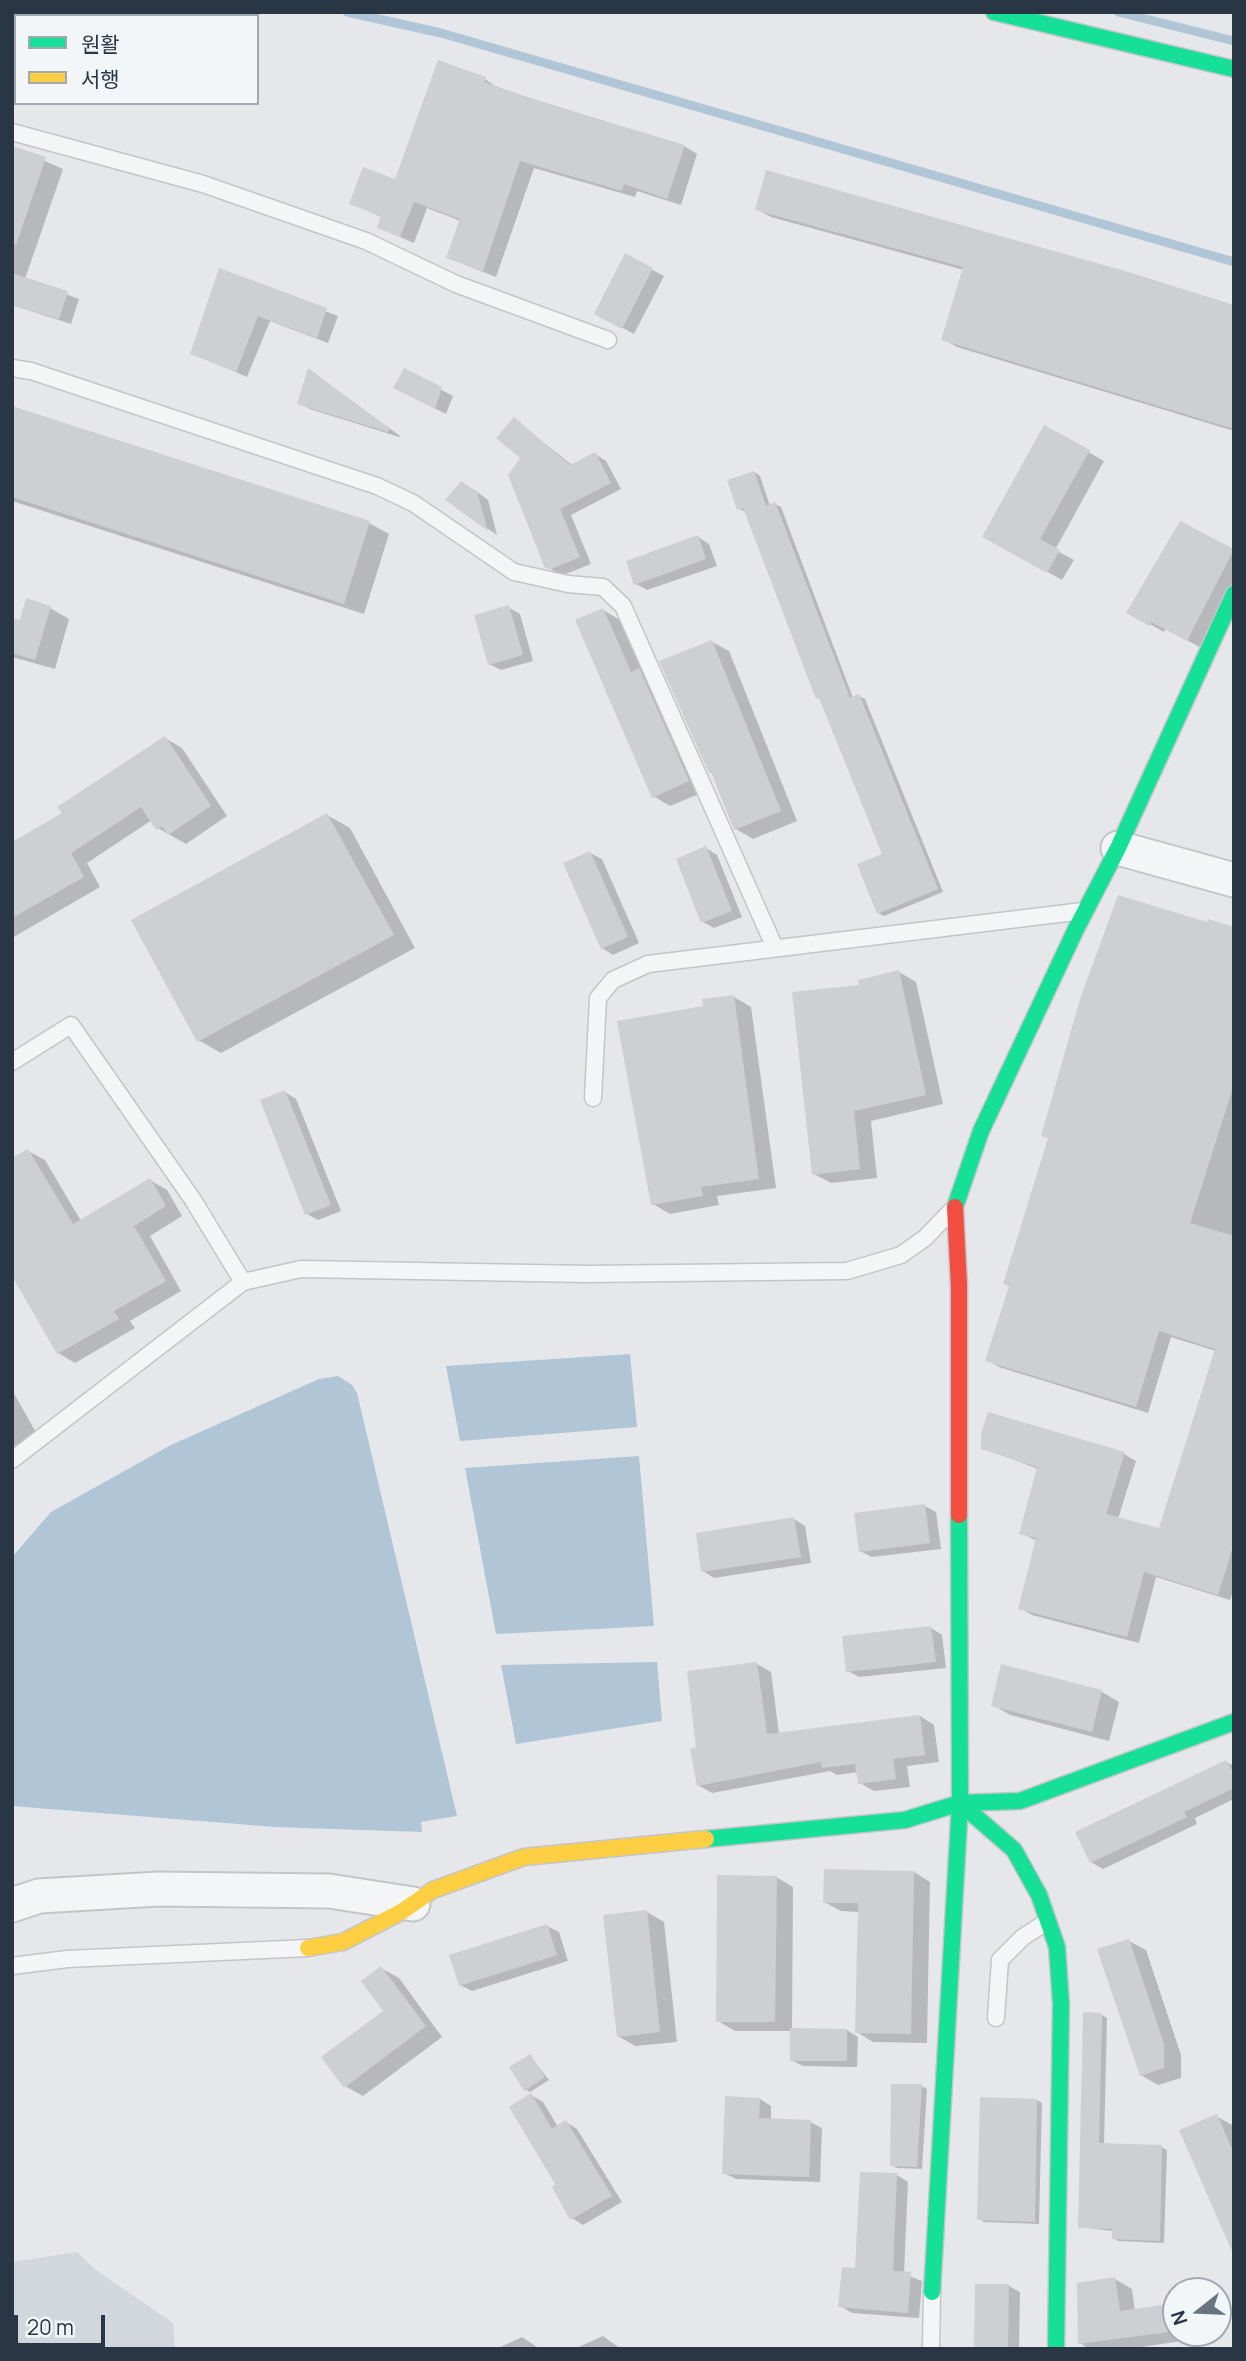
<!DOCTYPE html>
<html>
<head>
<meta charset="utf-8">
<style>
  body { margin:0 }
  #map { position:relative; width:1246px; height:2361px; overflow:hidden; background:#e5e7ea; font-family:Manrope,"Noto Sans KR",sans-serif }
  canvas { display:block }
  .frame { position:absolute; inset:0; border:14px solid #283646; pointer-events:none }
  .legend { position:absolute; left:14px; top:14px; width:245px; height:91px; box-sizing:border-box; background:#f3f6f9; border:2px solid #a2a9b1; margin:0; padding:9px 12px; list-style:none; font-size:21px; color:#283646 }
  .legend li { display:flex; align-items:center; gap:14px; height:35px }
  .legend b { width:35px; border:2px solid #a2a9b1 }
  .north { position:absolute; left:1162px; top:2277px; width:70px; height:70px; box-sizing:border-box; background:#f3f6f9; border:2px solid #a2a9b1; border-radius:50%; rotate:252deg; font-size:19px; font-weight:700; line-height:28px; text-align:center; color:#283646 }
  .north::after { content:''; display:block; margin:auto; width:24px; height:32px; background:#6a747f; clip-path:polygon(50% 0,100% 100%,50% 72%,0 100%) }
  .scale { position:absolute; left:14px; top:2315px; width:91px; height:32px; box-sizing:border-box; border:4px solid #283646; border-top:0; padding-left:9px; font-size:21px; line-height:24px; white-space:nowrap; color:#283646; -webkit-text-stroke:5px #f3f6f9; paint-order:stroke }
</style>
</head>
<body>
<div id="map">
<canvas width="1246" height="2361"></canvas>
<div class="frame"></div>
<ul class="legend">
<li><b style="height:9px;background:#16e098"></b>원활</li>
<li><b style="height:9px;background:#ffcf43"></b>서행</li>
</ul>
<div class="north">N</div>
<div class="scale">20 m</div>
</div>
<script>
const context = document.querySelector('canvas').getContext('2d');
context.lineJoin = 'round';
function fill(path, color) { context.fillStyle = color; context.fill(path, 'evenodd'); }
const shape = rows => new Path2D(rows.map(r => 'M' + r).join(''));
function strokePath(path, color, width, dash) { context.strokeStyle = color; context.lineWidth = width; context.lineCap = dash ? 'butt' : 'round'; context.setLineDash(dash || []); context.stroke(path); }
const built = shape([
  [77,2252,96,2270,173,2323,175,2349,12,2349,12,2262]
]);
const water = shape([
  [630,1354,637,1427,460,1441,446,1366],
  [338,1376,352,1385,357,1393,457,1816,421,1822,422,1832,275,1827,12,1806,12,1557,51,1512,171,1445,319,1379],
  [639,1456,654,1626,496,1634,465,1468],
  [657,1662,662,1721,516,1744,501,1665]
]);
const shadow = shape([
  [485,79,498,88,684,146,697,154,681,205,637,191,635,197,534,168,496,277,448,258,461,221,427,208,414,243,379,228,383,218,351,203,396,181],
  [17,149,63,169,25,279,79,299,71,324,12,305,12,164],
  [757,209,1234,307,1234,431,957,347,943,339,964,270,771,217],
  [626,256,664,276,634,334,596,313],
  [220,271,338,316,328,343,270,321,247,377,192,353],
  [404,370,453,396,446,414,407,394],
  [319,377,400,436,399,437,310,409,299,403],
  [12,408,369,523,389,534,364,614,12,501],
  [514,419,572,465,595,454,606,461,621,489,571,515,591,564,563,575,546,567],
  [1045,427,1104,461,1055,550,1074,560,1062,580,984,536],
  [754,472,760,476,770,506,775,504,781,507,853,698,859,696,865,699,943,892,884,916,878,913,884,855,821,700,818,698,746,512,739,509],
  [473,489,488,500,497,535,447,500],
  [1181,523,1234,551,1234,583,1201,648,1166,628,1164,632,1128,612],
  [698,537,709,544,717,566,647,590,636,584],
  [508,607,520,614,533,661,501,670,489,664],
  [50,608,69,619,55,669,12,657,12,620,21,623],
  [603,610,620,620,643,673,656,680,706,791,670,806,653,796],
  [712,642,729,651,797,821,753,839,736,829,714,774,710,772],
  [165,738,182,748,227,816,186,844,158,828,152,820,87,863,100,887,12,938,12,844,64,814],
  [327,815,350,828,415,948,221,1053,198,1040],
  [706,848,717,855,742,917,714,928,703,922],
  [590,853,602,859,639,943,613,955,602,948],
  [1234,931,1234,1589,1230,1600,1156,1577,1139,1643,1032,1615,1020,1608,1037,1541,1021,1533,1038,1469,983,1448,1124,1454,1136,1461,1118,1519,1160,1530,1216,1351,1171,1337,1148,1413,999,1367,987,1360],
  [899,972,916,982,943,1104,871,1121,877,1178,831,1183,814,1174,861,987],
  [734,997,751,1007,776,1188,717,1196,719,1205,670,1214,653,1204,705,1007],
  [285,1092,296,1099,341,1211,318,1220,307,1214],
  [28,1151,45,1160,81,1221,150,1180,167,1190,182,1216,150,1236,181,1291,130,1321,135,1328,75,1363,58,1353],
  [12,1390,42,1443,12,1460],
  [925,1506,936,1512,941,1549,872,1557,860,1551],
  [794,1519,805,1526,811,1563,714,1578,703,1571],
  [931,1628,942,1635,946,1668,859,1677,848,1671],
  [757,1664,771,1672,779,1734,920,1716,934,1725,939,1762,907,1766,910,1787,874,1791,860,1783,858,1772,837,1775,830,1771,712,1793,698,1785,698,1749],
  [1003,1666,1102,1692,1119,1702,1109,1741,1010,1715,993,1705],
  [1226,1762,1234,1766,1234,1799,1195,1818,1197,1824,1103,1869,1091,1862],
  [914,1872,930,1882,927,2043,873,2042,857,2032,859,1912,841,1911,824,1902],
  [776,1877,793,1887,792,2030,847,2030,858,2037,857,2067,803,2066,791,2060,792,2031,735,2031,718,2021],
  [647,1912,664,1922,677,2042,635,2046,618,2036],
  [547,1926,559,1932,568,1961,472,1991,460,1985],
  [1129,1941,1146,1950,1181,2055,1181,2078,1158,2085,1141,2075],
  [381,1968,399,1978,442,2037,363,2096,345,2086,385,2011],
  [1102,2015,1107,2018,1104,2145,1161,2147,1167,2150,1164,2243,1118,2241,1113,2238,1113,2231,1080,2227],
  [530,2056,549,2080,530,2092,525,2089],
  [921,2086,927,2089,922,2169,897,2168,891,2165],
  [531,2095,543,2102,558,2127,566,2122,577,2129,622,2202,583,2225,572,2218,558,2185],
  [760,2099,771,2106,771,2120,810,2122,822,2128,820,2182,736,2179,724,2173],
  [1037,2100,1042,2103,1039,2224,984,2222,979,2219],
  [1216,2116,1234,2126,1234,2251],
  [897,2175,908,2182,904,2274,922,2281,919,2318,852,2313,840,2306],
  [1115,2279,1132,2289,1135,2311,1176,2305,1176,2333,1210,2333,1211,2337,1127,2349,1089,2349,1080,2343],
  [1009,2286,1020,2292,1019,2349,976,2349],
  [603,2336,621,2349,574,2349],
  [522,2337,540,2349,496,2349],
  [12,2338,22,2344,30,2349,12,2349]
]);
const stream = shape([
  [347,12,441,33,1234,262],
  [1118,12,1234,41]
]);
const building = shape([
  [438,60,486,77,484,82,545,103,685,145,667,199,624,184,622,191,520,161,483,271,446,258,460,219,414,202,400,237,377,228,381,216,349,204,363,167,395,179],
  [12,146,46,157,16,245,12,244],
  [766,170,1125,271,1234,305,1234,429,941,340,963,267,755,210],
  [625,253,653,268,622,329,594,314],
  [219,268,327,308,317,338,258,316,236,372,190,354],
  [12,273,68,291,59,319,12,305],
  [308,368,389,428,388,432,297,404],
  [404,368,442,387,435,409,393,388],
  [12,406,370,521,344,604,12,497],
  [514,417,570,465,595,452,611,483,560,509,580,557,551,569,545,568,508,475,520,458,496,438],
  [1044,425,1090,450,1040,539,1060,550,1047,573,982,537],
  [754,471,766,506,775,502,850,698,859,694,938,889,877,914,857,864,882,854,819,698,816,699,743,508,737,510,727,480],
  [461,481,477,492,488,531,445,500],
  [1180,521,1234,549,1187,641,1151,622,1149,626,1126,613],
  [698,535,706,559,634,585,626,561],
  [26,598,51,606,35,660,12,653,12,618,20,620],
  [509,605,523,655,488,665,474,615],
  [603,608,631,672,639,668,689,781,652,798,575,620],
  [712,640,781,811,734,830,711,772,709,773,659,661],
  [165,736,211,806,168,835,162,826,156,830,141,807,71,853,84,877,12,918,12,842,62,813,57,807],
  [327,813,394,935,197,1042,131,920],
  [706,846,732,911,701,923,676,859],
  [590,851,628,937,601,949,563,863],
  [1118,895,1207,922,1208,919,1234,927,1234,1084,1190,1223,1234,1236,1234,1543,1218,1595,1144,1572,1127,1637,1018,1609,1036,1538,1019,1534,1037,1467,981,1449,981,1434,988,1412,1125,1452,1106,1514,1159,1528,1215,1349,1159,1331,1136,1407,985,1361,1009,1286,1003,1284,1048,1138,1041,1136,1080,999],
  [899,970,926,1095,854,1111,860,1169,812,1175,792,992,859,985,858,980],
  [734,995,759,1179,701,1187,703,1196,651,1205,617,1021,703,1006,702,999],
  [285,1090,331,1205,305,1215,260,1100],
  [28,1149,73,1224,150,1178,166,1206,134,1226,166,1281,114,1311,119,1319,57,1354,12,1276,12,1158],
  [925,1504,930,1543,859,1552,854,1513],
  [794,1517,801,1557,701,1572,696,1533],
  [931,1626,936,1662,846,1672,842,1636],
  [757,1662,767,1734,920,1715,925,1755,893,1759,896,1779,858,1784,855,1764,822,1768,821,1762,697,1786,690,1749,696,1747,687,1671],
  [1001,1664,1102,1690,1092,1732,991,1706],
  [1226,1760,1234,1774,1234,1788,1184,1812,1187,1817,1090,1863,1075,1832],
  [824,1869,914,1871,911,2034,855,2033,858,1903,823,1903],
  [717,1875,777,1876,775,2022,716,2022],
  [647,1910,660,2032,617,2037,603,1915],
  [547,1924,557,1955,459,1986,449,1955],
  [1129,1939,1164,2044,1164,2068,1140,2076,1097,1949],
  [381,1966,426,2026,344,2088,321,2057,383,2011,361,1981],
  [1083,2012,1102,2013,1099,2143,1162,2145,1160,2241,1112,2239,1112,2229,1078,2228],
  [790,2028,847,2029,847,2061,790,2061],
  [530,2054,545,2077,524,2091,509,2067],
  [891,2084,922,2084,917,2167,890,2166],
  [531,2093,552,2129,566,2120,612,2196,570,2220,552,2187,555,2184,509,2107],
  [725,2096,760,2098,759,2118,811,2120,809,2177,722,2174],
  [980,2097,1037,2099,1035,2222,977,2220],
  [1217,2114,1234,2154,1234,2256,1179,2130],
  [860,2172,897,2173,893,2271,911,2272,908,2313,838,2307,842,2267,855,2268],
  [1115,2277,1120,2311,1176,2303,1176,2331,1078,2344,1077,2283],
  [975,2284,1009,2284,1008,2349,974,2349]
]);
const lane = shape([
  [12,132,203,184,366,241,456,284,608,340],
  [12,368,31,371,377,486,413,503,514,572,568,584,603,587,623,606,775,948],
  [12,1062,71,1025,193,1200,243,1282,301,1269,588,1274,847,1271,901,1255,925,1238,951,1211],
  [593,1098,598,998,613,980,648,964,1083,911],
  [12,1460,243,1282],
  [12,1966,67,1959,308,1948],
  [996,2018,1000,1960,1023,1937,1048,1921],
  [931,2349,932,2292]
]);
const street = shape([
  [1118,848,1234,880],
  [12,1905,39,1896,158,1889,329,1891,413,1904]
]);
const fast = shape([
  [994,12,1234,69],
  [955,1207,981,1131,1076,929,1118,848,1234,594],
  [960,1803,1014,1850,1039,1895,1057,1947,1061,2004,1056,2349],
  [706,1839,905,1820,960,1803,1020,1801,1234,1722],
  [932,2292,960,1803,959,1515]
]);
const slow = shape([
  [308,1948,343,1942,401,1912,433,1890,524,1857,706,1839]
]);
const jam = shape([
  [955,1207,959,1286,959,1515]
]);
fill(built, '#d2d7dd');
fill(water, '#b0c6d7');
fill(shadow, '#0003');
strokePath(stream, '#b0c6d7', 9);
fill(building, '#cdd0d3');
strokePath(lane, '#c3c5c8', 19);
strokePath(street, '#c3c5c8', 37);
strokePath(fast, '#c3c5c8', 19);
strokePath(slow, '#c3c5c8', 19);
strokePath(jam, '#c3c5c8', 19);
strokePath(lane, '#f4f5f7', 16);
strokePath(street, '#f4f5f7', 33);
strokePath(fast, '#16e098', 16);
strokePath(slow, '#ffcf43', 16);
strokePath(jam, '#f24e42', 16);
</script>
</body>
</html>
